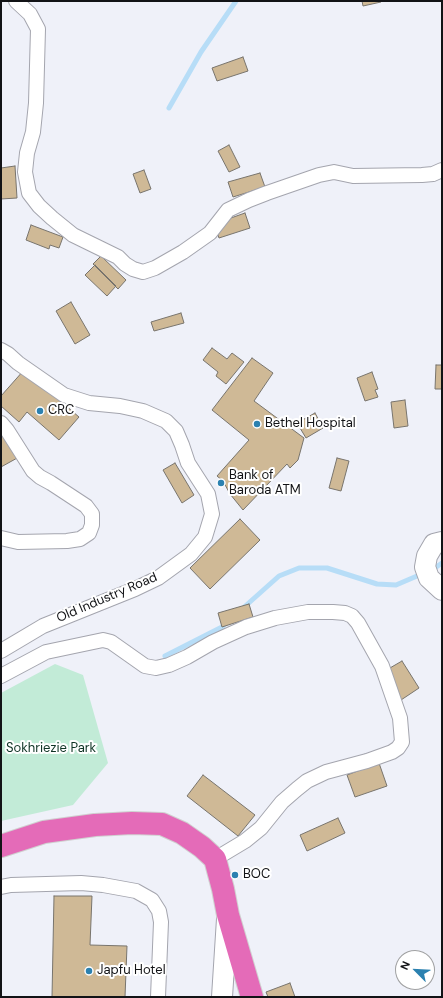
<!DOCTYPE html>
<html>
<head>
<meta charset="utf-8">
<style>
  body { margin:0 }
  #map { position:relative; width:443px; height:998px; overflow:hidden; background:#eff1f9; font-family:"DM Sans",sans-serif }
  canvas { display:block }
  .frame { position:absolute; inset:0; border:2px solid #121316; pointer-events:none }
  .north { position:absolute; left:395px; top:950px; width:40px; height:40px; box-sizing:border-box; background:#fff; border:1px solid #a0a1a2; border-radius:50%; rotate:294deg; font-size:11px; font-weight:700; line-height:16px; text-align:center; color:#121316 }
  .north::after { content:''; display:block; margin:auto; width:14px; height:18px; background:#2b81b0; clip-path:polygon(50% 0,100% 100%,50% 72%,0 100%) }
</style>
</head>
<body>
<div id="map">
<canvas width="443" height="998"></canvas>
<div class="frame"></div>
<div class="north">N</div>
</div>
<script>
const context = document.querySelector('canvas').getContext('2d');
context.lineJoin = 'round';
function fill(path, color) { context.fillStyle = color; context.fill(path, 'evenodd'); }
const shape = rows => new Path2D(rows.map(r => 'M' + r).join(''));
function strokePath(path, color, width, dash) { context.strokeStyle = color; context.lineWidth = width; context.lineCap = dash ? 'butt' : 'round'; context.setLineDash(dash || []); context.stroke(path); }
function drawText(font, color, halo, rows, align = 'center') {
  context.font = font + ' "DM Sans",sans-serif'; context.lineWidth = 4; context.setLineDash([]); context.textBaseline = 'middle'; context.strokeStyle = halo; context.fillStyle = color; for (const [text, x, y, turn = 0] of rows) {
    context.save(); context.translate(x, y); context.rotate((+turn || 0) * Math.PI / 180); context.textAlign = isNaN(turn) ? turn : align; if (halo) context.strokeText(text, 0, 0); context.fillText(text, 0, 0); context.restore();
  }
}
const green = shape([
  [55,664,83,675,108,763,73,805,1,821,1,693]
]);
const stream = shape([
  [169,108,201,52,236,1],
  [432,570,442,563],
  [242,609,279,576,299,568,327,568,377,584,396,585,417,576],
  [165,656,222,627,227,622]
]);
const building = shape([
  [362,1,381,1,381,2,363,6,362,1],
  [243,57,248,71,217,81,212,68,243,57],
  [229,145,240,167,229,172,218,151,229,145],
  [15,166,17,198,1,199,1,168,15,166],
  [144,170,151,189,140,193,133,174,144,170],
  [260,173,265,187,233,197,228,182,260,173],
  [245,213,250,228,219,238,214,224,245,213],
  [31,225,63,237,59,248,50,245,49,249,26,240,31,225],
  [101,256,126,280,118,289,93,264,101,256],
  [95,265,116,286,107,296,85,275,95,265],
  [71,302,90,335,75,344,56,311,71,302],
  [181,313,184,323,154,331,151,322,181,313],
  [212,348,227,359,232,353,244,362,226,384,216,376,218,372,203,360,212,348],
  [252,358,273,373,254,401,304,438,298,460,290,468,287,464,243,510,230,494,223,481,217,476,249,440,212,410,252,358],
  [436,365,442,365,442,389,435,389,436,365],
  [24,370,79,417,59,440,27,412,19,422,1,406,1,396,24,370],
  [372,372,378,389,375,390,378,397,365,401,357,378,372,372],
  [405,400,408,426,394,428,391,402,405,400],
  [315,413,323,428,306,438,297,423,315,413],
  [5,432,19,457,1,467,1,434,5,432],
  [337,458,349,461,341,491,329,488,337,458],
  [175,463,194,495,182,503,163,470,175,463],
  [240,519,260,540,210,589,190,568,240,519],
  [249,604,253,617,222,627,218,613,249,604],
  [402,661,419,688,401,700,383,672,402,661],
  [379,763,387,786,355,797,347,775,379,763],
  [203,775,255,815,238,836,187,796,203,775],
  [338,818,345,833,307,851,300,835,338,818],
  [54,896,92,896,90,945,127,946,125,997,52,997,54,896],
  [290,983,295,997,268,997,266,992,290,983]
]);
const street = shape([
  [16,1,30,14,38,29,36,103,33,132,27,153,25,172,29,193,39,206,52,218,73,235,118,257,125,264,133,269,143,272,155,268,183,252,210,233,228,210,249,200,267,193,319,175,334,172,353,176,422,175,433,174,442,170],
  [1,350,8,354,18,363,64,395,89,403,120,406,143,411,166,421,176,431,182,445,188,463,208,494,212,514,205,537,191,554,158,578,135,589,43,626,1,651],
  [1,423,7,430,33,471,40,477,51,483,86,506,92,514,92,525,89,533,80,539,67,541,18,542,1,538],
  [1,676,46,652,103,640,111,642,145,666,156,668,169,665,187,657,213,642,246,627,275,618,308,612,333,612,345,613,352,616,358,623,382,666,400,718,402,742,398,748,392,752,367,761,326,772,307,781,297,789,282,802,261,828,245,841,215,859],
  [1,887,11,885,81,883,103,885,136,891,152,900,159,911,161,922,158,997]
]);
const secondary = shape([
  [442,542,434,544,427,556,425,567,429,578,442,590],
  [222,997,227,919]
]);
const highway = shape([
  [1,846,44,832,95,825,132,823,162,824,182,833,202,847,215,859,223,889,228,915,252,997]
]);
const markers = [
  [40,411,4,"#2b81b0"],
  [257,424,4,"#2b81b0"],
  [221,483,4,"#2b81b0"],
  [235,875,4,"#2b81b0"],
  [89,971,4,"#2b81b0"]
];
const poiNames = [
  ["CRC",48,411],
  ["Bethel Hospital",265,424],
  ["Bank of",229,476],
  ["Baroda ATM",229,491],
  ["BOC",243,875],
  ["Japfu Hotel",97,971]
];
const streetNames = [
  ["Old Industry Road",107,598,-23]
];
const parkNames = [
  ["Sokhriezie Park",51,749]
];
fill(green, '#c2ebd7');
strokePath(stream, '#b7ddf7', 5);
fill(building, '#cfb996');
strokePath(building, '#78746d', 1);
strokePath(street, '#a4a5ae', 16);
strokePath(secondary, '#a4a5ae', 22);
strokePath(highway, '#d0d0d0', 24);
strokePath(street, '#fff', 14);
strokePath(secondary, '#fff', 20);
strokePath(highway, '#e46bb8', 22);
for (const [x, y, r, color] of markers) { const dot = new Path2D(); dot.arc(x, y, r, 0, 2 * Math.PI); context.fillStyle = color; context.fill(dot); strokePath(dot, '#fff', 1.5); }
drawText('13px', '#121316', '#fff', poiNames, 'left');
drawText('13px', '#121316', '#fff', streetNames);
drawText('13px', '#0e3324', '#fff', parkNames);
</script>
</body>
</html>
